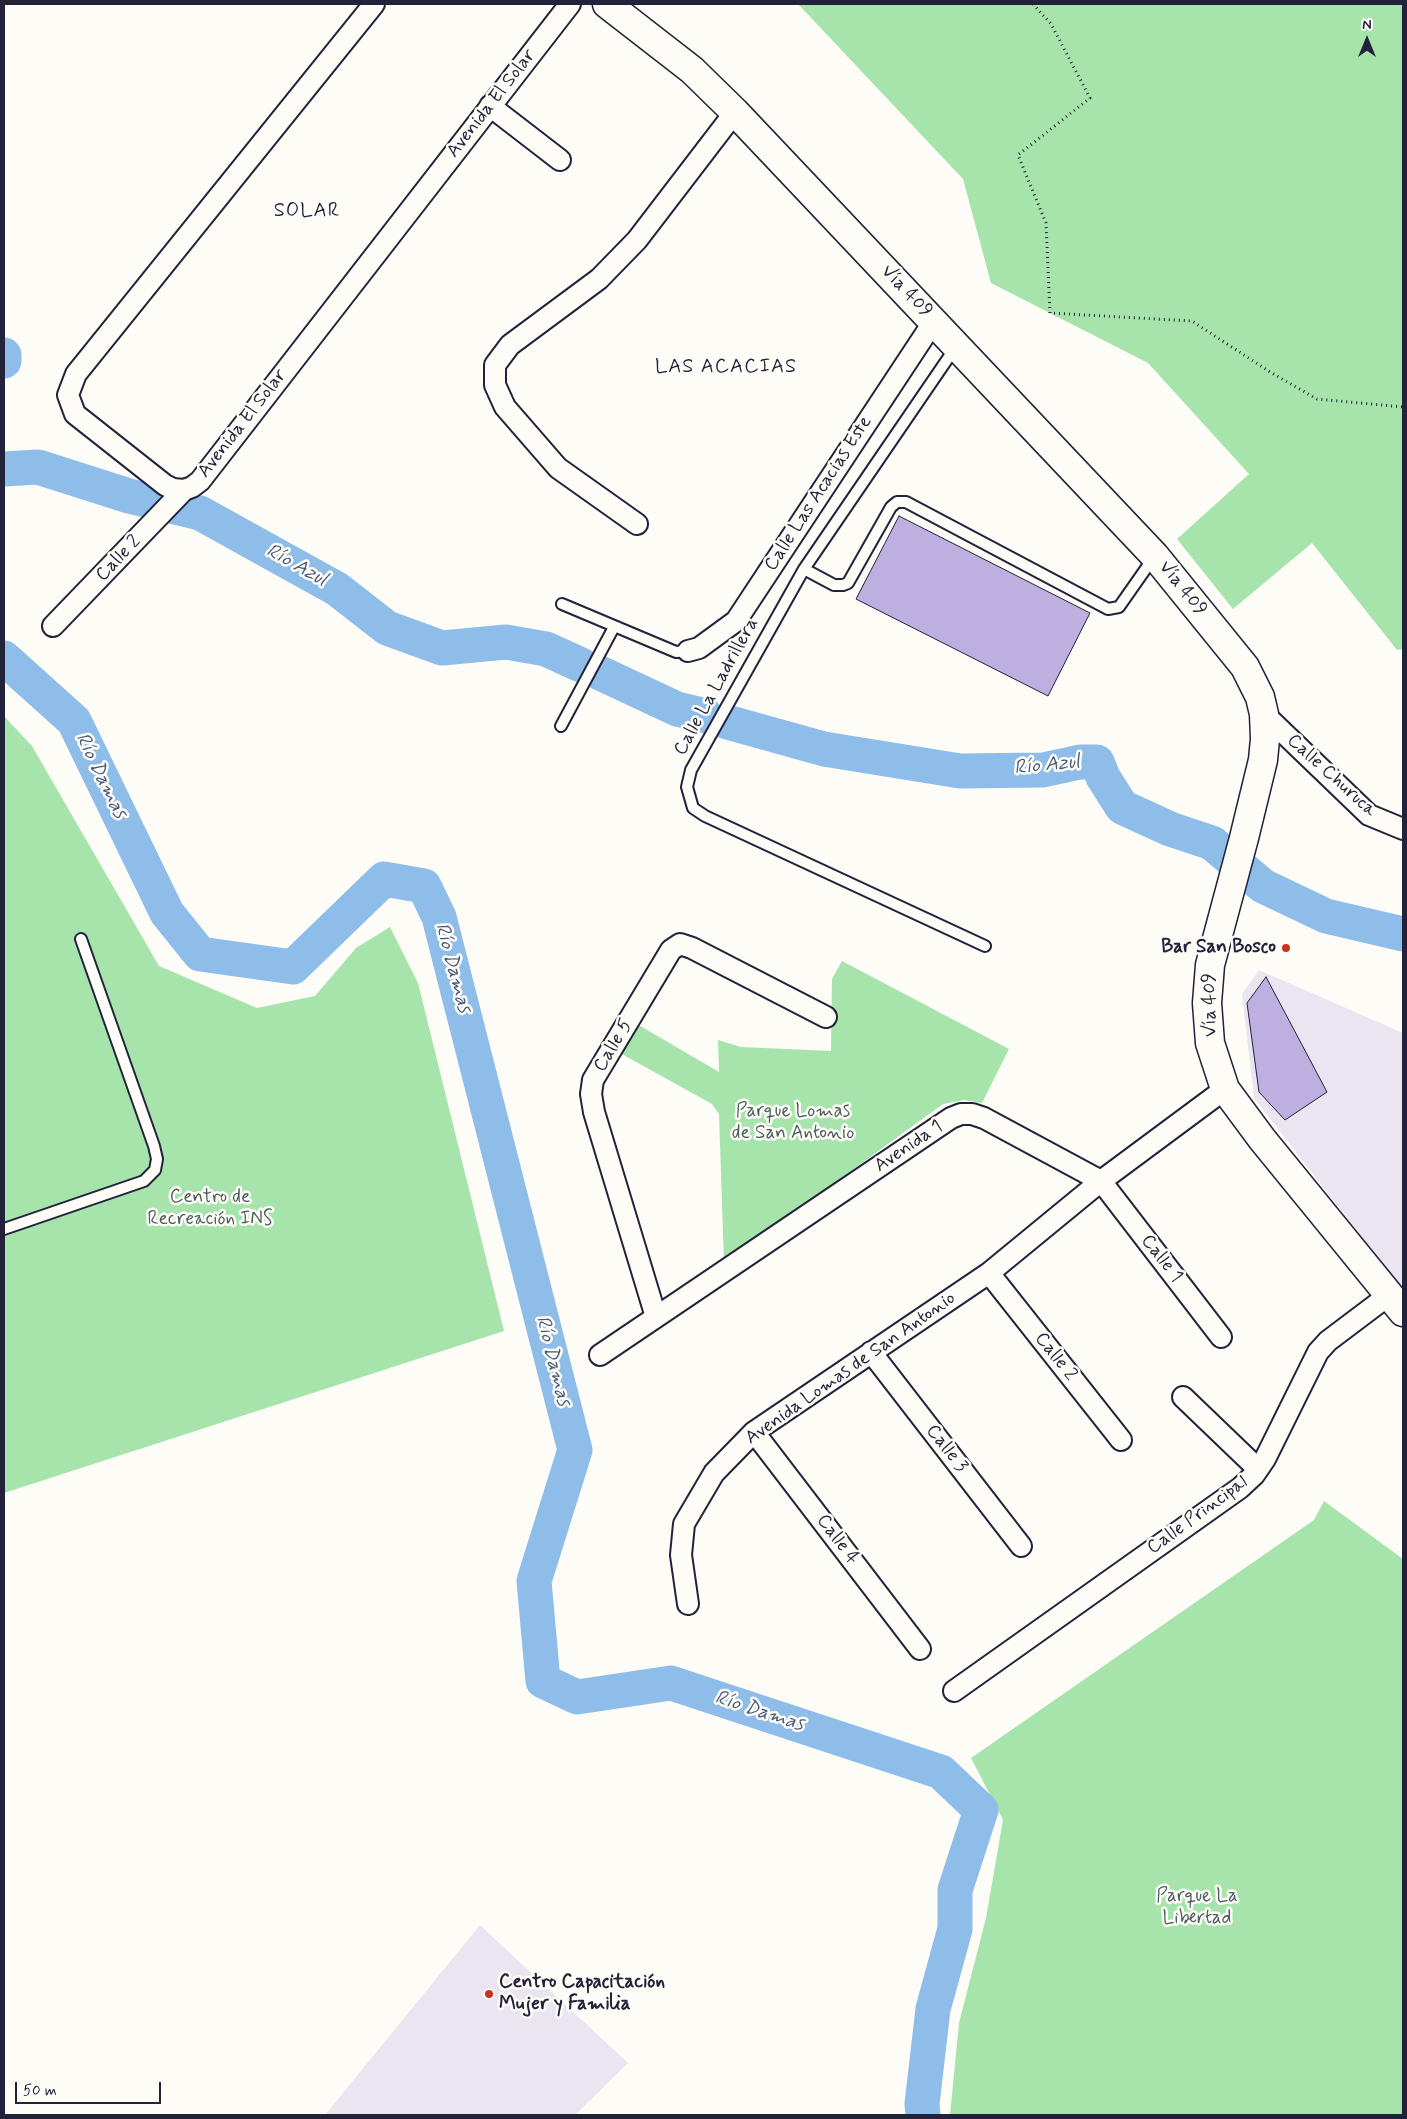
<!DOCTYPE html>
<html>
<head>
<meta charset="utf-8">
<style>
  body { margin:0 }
  #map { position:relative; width:1407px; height:2119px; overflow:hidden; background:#fdfcf7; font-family:Mynerve,sans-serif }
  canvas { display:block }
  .frame { position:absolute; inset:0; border:5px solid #22223b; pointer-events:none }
  .north { position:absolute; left:1342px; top:15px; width:50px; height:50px; -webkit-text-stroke:4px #fdfcf7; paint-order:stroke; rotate:0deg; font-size:14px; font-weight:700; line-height:20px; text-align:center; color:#22223b }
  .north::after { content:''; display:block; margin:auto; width:18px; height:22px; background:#22223b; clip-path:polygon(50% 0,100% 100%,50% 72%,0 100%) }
  .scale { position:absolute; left:15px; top:2082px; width:146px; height:22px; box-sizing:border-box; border:2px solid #22223b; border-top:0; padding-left:6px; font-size:15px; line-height:18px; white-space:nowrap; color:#22223b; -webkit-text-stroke:4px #fdfcf7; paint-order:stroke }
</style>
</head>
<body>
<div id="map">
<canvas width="1407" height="2119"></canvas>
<div class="frame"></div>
<div class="north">N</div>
<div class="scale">50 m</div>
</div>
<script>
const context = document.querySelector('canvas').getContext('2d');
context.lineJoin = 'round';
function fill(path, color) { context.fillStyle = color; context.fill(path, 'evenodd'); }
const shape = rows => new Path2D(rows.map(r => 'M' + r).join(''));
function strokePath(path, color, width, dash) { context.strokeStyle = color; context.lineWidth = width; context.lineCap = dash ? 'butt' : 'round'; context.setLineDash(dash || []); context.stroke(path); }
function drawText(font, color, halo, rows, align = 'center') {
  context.font = font + ' Mynerve,sans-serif'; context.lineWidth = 5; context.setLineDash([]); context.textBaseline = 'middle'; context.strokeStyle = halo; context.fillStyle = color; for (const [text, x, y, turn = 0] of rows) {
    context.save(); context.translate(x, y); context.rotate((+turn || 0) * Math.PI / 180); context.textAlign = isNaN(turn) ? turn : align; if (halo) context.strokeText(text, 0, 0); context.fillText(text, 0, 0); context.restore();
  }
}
const built = shape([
  [1259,970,1403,1033,1403,1283,1399,1285,1254,1098,1242,994],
  [480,1925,628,2063,575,2115,325,2115]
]);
const green = shape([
  [798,4,1403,4,1403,649,1397,650,1312,543,1233,609,1177,539,1249,474,1148,363,991,283,963,179],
  [4,716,32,746,159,966,257,1008,315,996,356,948,390,927,418,983,504,1331,4,1493],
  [842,961,1009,1049,982,1103,964,1100,943,1104,724,1263,719,1114,712,1104,620,1053,637,1024,719,1072,718,1040,741,1047,831,1051,832,979],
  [1324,1501,1403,1559,1403,2115,950,2115,959,2023,986,1918,1003,1820,971,1758,1314,1520]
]);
const river = shape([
  [4,355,4,361],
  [4,469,38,467,129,496,200,513,337,589,387,628,442,648,506,642,546,649,581,665],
  [4,658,74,721,167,913,200,954,293,967,384,879,424,886,439,917,575,1450,534,1581,543,1681,577,1697,671,1683,941,1772,981,1810,955,1890,955,1929,933,2009,922,2104,923,2115],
  [600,673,677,709,706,716],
  [727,722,824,749,960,771,1043,770,1080,762,1097,762,1103,777,1122,807,1170,829,1212,843,1263,886,1326,916,1403,934]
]);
const building = shape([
  [899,516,1090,613,1048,696,856,599,899,516],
  [1266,977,1327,1092,1285,1120,1259,1092,1247,1003,1266,977]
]);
const path = shape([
  [1033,4,1051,24,1090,98,1018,155,1046,223,1050,313,1192,321,1270,372,1317,399,1403,407]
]);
const lane = shape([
  [955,348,804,569,691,770,687,787,693,808,705,816,985,946],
  [804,569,834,585,843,585,848,583,891,507,897,502,906,502,1108,609,1119,607,1154,557],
  [562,604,676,652,688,651],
  [561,726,614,627],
  [4,1229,144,1181,155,1170,157,1159,154,1146,81,939]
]);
const street = shape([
  [374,4,76,374,68,395,75,414,165,485,173,489,184,490,192,487,200,481,570,4],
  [490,106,560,160],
  [637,524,558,468,505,407,495,385,495,365,510,345,599,279,637,240,735,112],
  [53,626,184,490],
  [688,651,699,648,736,621,934,321],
  [1264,714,1369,815,1403,829],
  [989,1273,1121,1440],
  [656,1317,594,1112,591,1094,593,1080,671,950,680,944,692,948,826,1017],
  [871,1352,1021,1546],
  [600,1355,951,1118,961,1114,972,1114,984,1118,1101,1181,1225,1089],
  [1183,1397,1258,1469],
  [754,1432,920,1649],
  [688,1604,681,1555,684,1524,714,1473,754,1432,989,1273,1101,1181,1221,1337],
  [954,1691,1240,1488,1254,1475,1265,1459,1318,1352,1328,1341,1389,1295]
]);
const secondary = shape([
  [607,4,692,70,735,112,1155,556,1245,667,1260,697,1264,714,1265,739,1263,760,1244,838,1210,965,1207,1003,1210,1043,1225,1089,1262,1139,1403,1312]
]);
const markers = [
  [1286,948,5,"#c8321e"],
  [489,1994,5,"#c8321e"]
];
const streetNames = [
  ["Avenida El Solar",492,104,-52],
  ["Vía 409",906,292,46],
  ["Avenida El Solar",243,424,-52],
  ["Calle Las Acacias Este",819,494,-57],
  ["Calle 2",119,559,-46],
  ["Vía 409",1182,589,51],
  ["Calle La Ladrillera",717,687,-61],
  ["Calle Churuca",1331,776,42],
  ["Vía 409",1211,1005,-91],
  ["Calle 5",614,1046,-59],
  ["Avenida 1",909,1147,-34],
  ["Calle 1",1161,1259,52],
  ["Calle 2",1055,1357,52],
  ["Avenida Lomas de San Antonio",851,1369,-35],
  ["Calle 3",946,1449,52],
  ["Calle Principal",1198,1516,-36],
  ["Calle 4",837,1540,53]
];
const poiNames = [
  ["Bar San Bosco",1276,948],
  ["Centro Capacitación",499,1983,"left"],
  ["Mujer y Familia",499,2005,"left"]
];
const parkNames = [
  ["Parque Lomas",793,1112],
  ["de San Antonio",793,1134],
  ["Centro de",210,1198],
  ["Recreación INS",210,1220],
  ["Parque La",1197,1897],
  ["Libertad",1197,1919]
];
const neighbourhoodNames = [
  ["SOLAR",307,212],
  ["LAS ACACIAS",726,368]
];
const waterNames = [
  ["Río Azul",296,566,29],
  ["Río Azul",1047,766,-6],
  ["Río Damas",100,776,64],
  ["Río Damas",452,968,75],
  ["Río Damas",552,1361,76],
  ["Río Damas",759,1712,18]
];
fill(built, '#eae5f0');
fill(green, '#a6e4ac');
strokePath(river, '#8ebde9', 35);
fill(building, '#bdb0e1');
strokePath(building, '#22223b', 1);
strokePath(lane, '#22223b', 14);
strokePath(street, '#22223b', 24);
strokePath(secondary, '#22223b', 31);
strokePath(path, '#22223b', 3, [1, 4]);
strokePath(lane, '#fdfcf7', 10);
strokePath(street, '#fdfcf7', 20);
strokePath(secondary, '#fdfcf7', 28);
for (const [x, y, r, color] of markers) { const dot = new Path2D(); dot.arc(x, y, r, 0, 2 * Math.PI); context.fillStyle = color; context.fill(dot); strokePath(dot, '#fdfcf7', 2); }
drawText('19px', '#22223b', '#fdfcf7', streetNames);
drawText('bold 19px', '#22223b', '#fdfcf7', poiNames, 'right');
drawText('19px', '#4a5c5d', '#fdfcf7', parkNames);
context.letterSpacing = '1px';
drawText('20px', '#22223b', '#fdfcf7', neighbourhoodNames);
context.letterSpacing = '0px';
drawText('italic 20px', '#485878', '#fdfcf7', waterNames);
</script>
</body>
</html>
